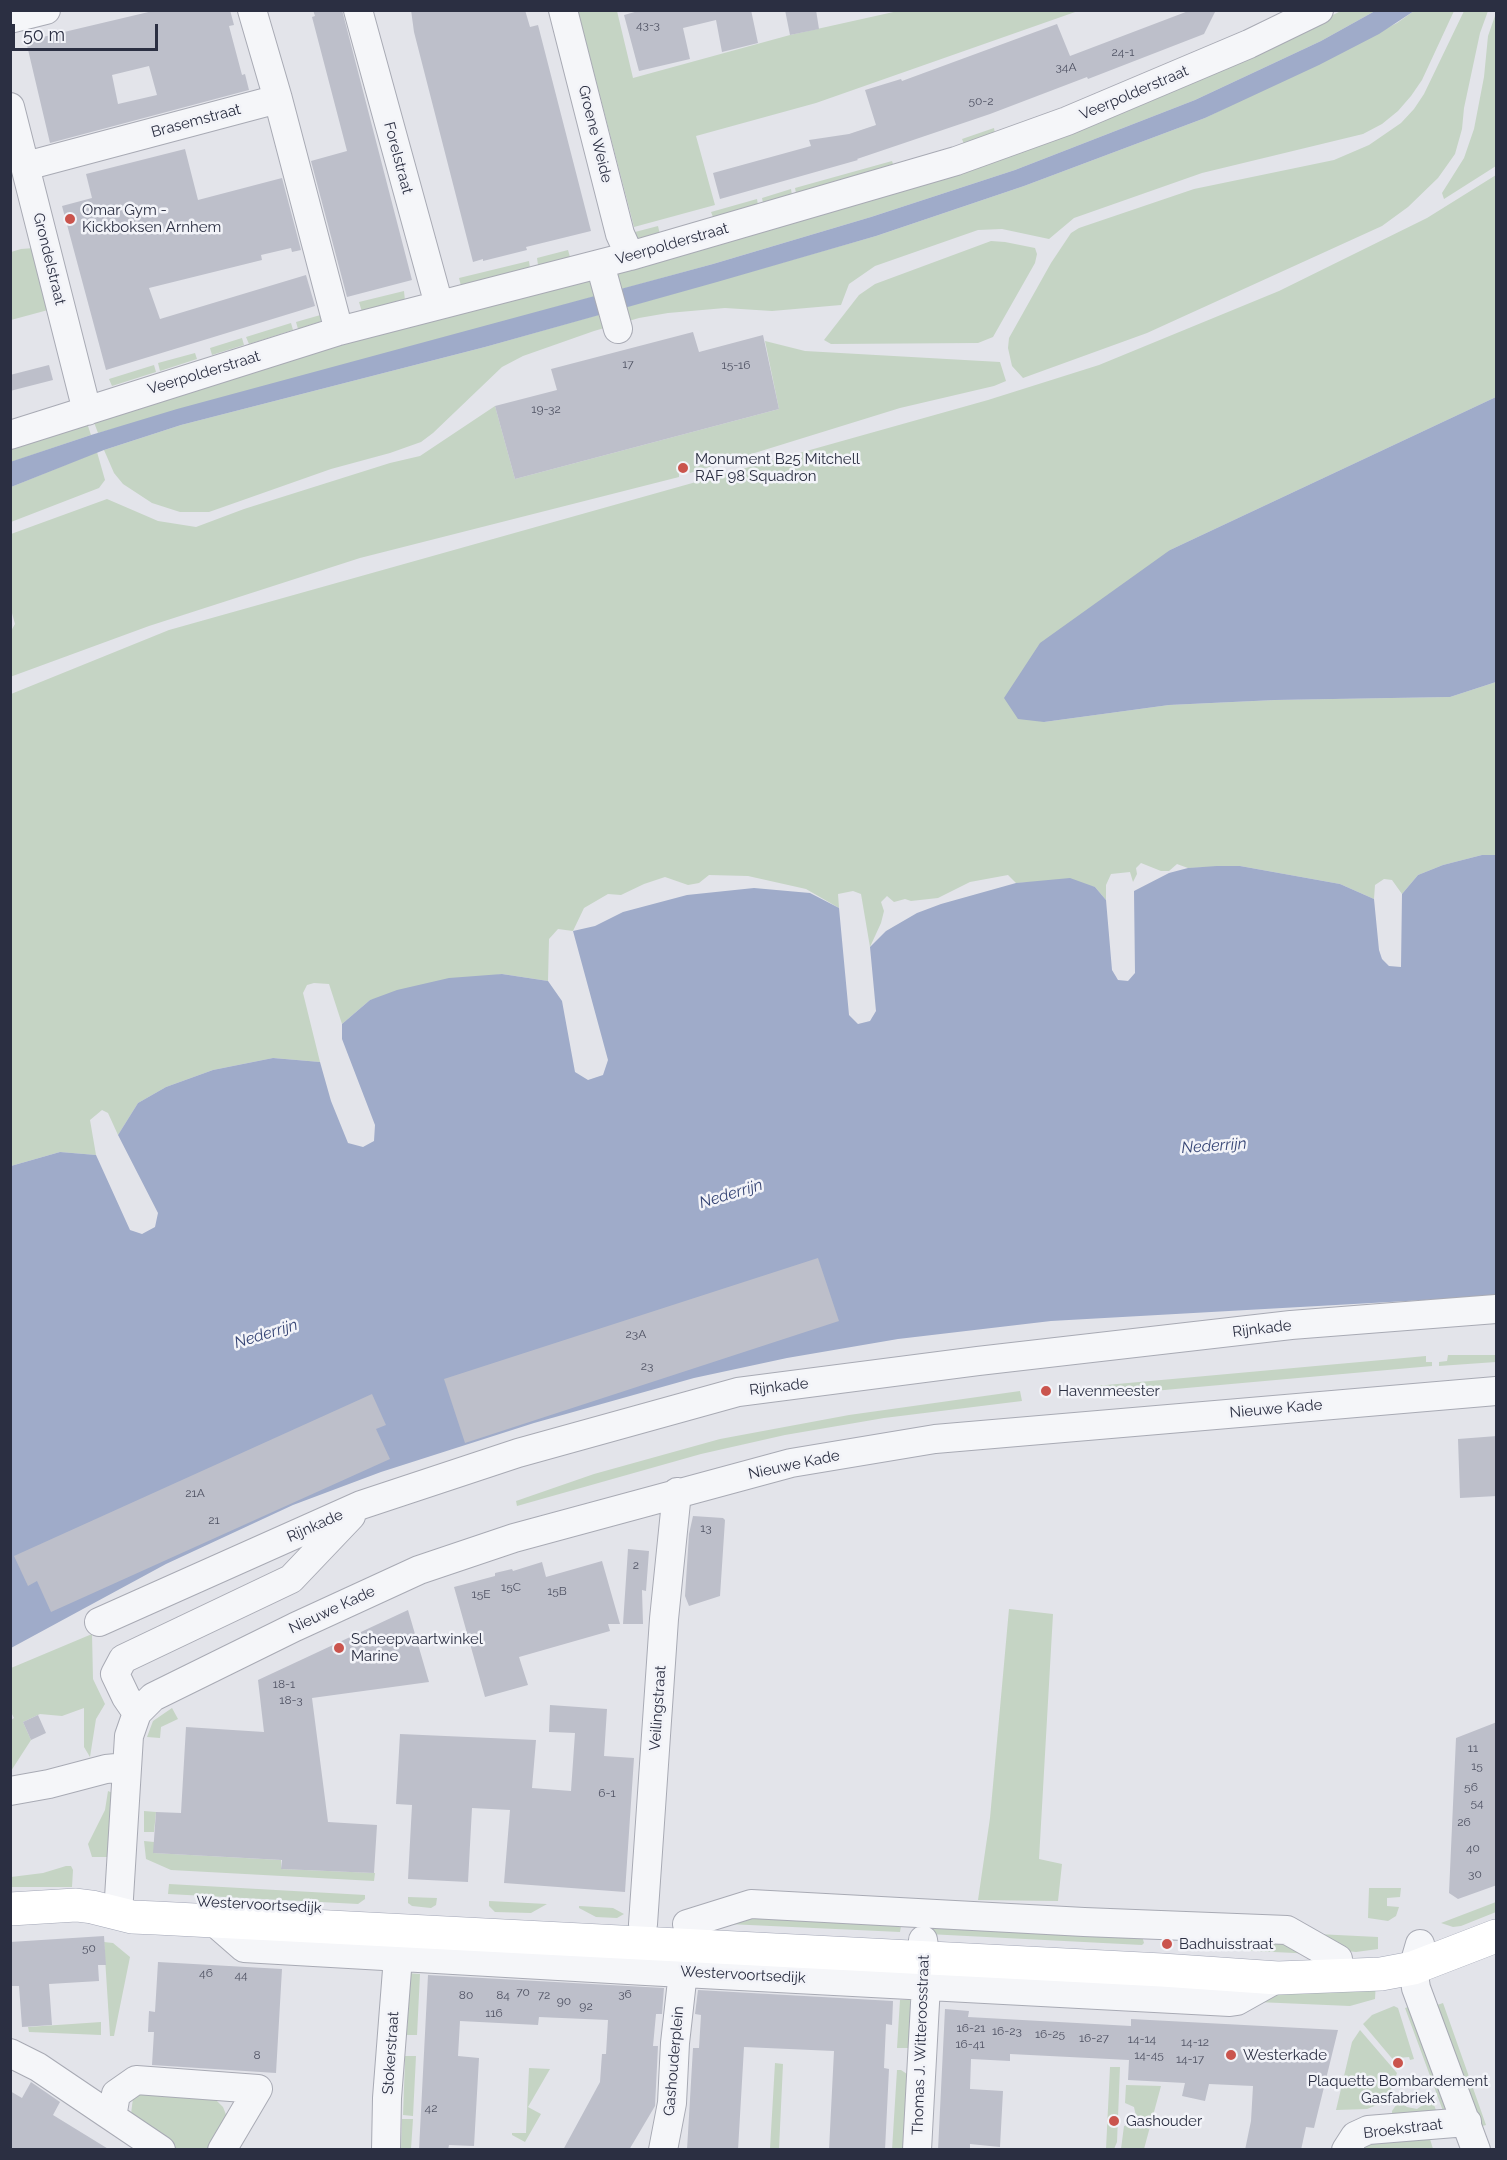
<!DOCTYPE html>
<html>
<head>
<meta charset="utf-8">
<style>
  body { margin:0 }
  #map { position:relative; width:1507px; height:2160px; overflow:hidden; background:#e3e4ea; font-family:Raleway,sans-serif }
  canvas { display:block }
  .frame { position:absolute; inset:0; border:12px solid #2b2f42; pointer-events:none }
  .scale { position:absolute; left:12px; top:24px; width:146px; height:27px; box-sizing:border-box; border:3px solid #2b2f42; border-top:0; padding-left:8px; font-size:18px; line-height:21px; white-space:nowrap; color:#2b2f42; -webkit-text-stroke:4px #f2f3f8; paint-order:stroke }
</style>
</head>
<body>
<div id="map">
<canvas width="1507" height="2160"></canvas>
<div class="frame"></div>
<div class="scale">50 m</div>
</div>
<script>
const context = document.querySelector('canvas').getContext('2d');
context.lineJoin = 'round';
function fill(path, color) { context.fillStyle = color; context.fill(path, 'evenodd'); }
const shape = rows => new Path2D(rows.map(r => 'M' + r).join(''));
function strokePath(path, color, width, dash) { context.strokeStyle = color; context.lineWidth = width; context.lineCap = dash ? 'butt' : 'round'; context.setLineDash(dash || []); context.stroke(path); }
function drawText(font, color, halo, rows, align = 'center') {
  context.font = font + ' Raleway,sans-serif'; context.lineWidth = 5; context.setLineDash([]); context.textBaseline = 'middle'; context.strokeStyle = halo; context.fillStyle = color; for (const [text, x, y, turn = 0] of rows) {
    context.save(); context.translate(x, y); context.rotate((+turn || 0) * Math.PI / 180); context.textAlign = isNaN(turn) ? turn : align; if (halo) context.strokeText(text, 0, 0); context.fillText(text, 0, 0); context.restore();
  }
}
const green = shape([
  [578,11,617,11,633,78,790,35,898,11,1078,11,816,103,696,136,715,205,634,227],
  [1341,11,1375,11,1321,41,1195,100,1015,170,871,217,713,264,98,433,92,417,469,306,1275,43],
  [1414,11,1454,11,1422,80,1411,96,1398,111,1382,124,1363,134,1202,173,1074,218,1049,239,1002,229,978,230,875,266,849,284,841,305,772,311,725,308,668,313,639,318,594,331,523,356,502,367,433,433,421,442,390,453,331,469,209,512,180,512,152,503,123,484,114,473,104,450,181,425,485,347,876,236,1024,186,1205,118,1397,23],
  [1464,11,1488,11,1480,33,1464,108,1462,129,1455,154,1438,178,1408,207,1382,226,1147,333,1023,378,1012,366,1008,348,1009,338,1051,263,1071,233,1079,228,1194,189,1334,160,1369,145,1401,123,1414,109,1424,94],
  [1496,13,1496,166,1444,199,1442,193,1464,158,1474,129,1484,77,1488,36],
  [994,128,995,134,964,144,962,139],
  [892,161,894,167,796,193,795,188],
  [1496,175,1496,397,1170,550,1044,722,1169,705,1275,700,1450,697,1496,682,1496,855,1482,855,1443,865,1418,875,1402,894,1392,880,1384,879,1375,885,1374,899,1340,884,1240,866,1188,868,1177,864,1169,871,1161,871,1141,863,1136,868,1137,874,1133,882,1130,872,1111,874,1106,885,1106,900,1095,887,1039,882,1016,883,1008,875,970,882,938,898,911,901,905,899,894,902,887,896,881,902,884,911,881,923,870,947,861,894,853,891,838,894,839,908,806,889,748,876,709,875,699,883,688,885,665,877,644,884,621,895,608,894,584,908,573,931,558,929,549,939,548,981,502,974,370,1000,342,1024,329,984,314,983,307,985,303,993,320,1062,273,1058,213,1070,166,1087,138,1103,118,1135,108,1113,102,1110,90,1120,96,1155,60,1152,11,1166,11,694,169,630,988,400,1099,365,1279,291,1427,218],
  [791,189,792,195,763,203,762,198],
  [757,199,758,205,713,217,711,212],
  [658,226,661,239,638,243,635,232],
  [991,241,1005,242,1035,248,1037,254,1035,263,993,337,978,343,831,344,824,340,859,295,875,284],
  [34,248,48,310,11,320,11,252,21,249],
  [568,250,570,257,538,265,537,258],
  [529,261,530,268,461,286,459,278],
  [404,291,405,301,362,312,359,302],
  [324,314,325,320,298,329,296,322],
  [291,323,293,330,249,344,246,337],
  [242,338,244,345,212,355,210,348],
  [765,341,805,351,1000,362,1006,381,994,386,900,408,690,473,687,466,679,468,679,477,360,558,149,626,10,677,11,631,15,624,10,606,11,534,107,499,158,521,196,527,244,509,390,463,420,456,495,406,515,479,779,409],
  [195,353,197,359,160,371,158,363],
  [154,365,156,372,112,386,109,379],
  [86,420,91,435,11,462,10,445],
  [97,452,105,480,99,488,11,522,11,487],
  [1448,1355,1496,1355,1496,1362,1439,1366,1439,1362,1447,1361],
  [1426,1356,1426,1362,1432,1362,1432,1366,1075,1398,1073,1388],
  [1020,1391,1022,1401,884,1418,785,1435,701,1454,517,1506,516,1501,594,1474,720,1439,849,1415],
  [1009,1609,1053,1614,1039,1859,1062,1864,1058,1901,978,1900,990,1818],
  [92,1634,93,1679,105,1704,96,1719,90,1757,84,1747,84,1708,62,1716,40,1714,23,1722,31,1740,11,1771,11,1720,14,1718,11,1712,11,1668],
  [172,1708,178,1719,161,1727,160,1738,147,1737,153,1721],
  [108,1791,115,1794,111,1857,92,1857,88,1844,105,1810],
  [144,1811,156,1812,154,1832,144,1832],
  [144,1841,154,1842,154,1853,281,1860,281,1869,375,1873,374,1881,171,1870,146,1859],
  [66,1866,71,1866,73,1870,72,1887,11,1887,11,1877,43,1873],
  [169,1884,365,1895,365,1899,358,1904,168,1894],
  [1369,1888,1401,1888,1400,1897,1387,1898,1387,1906,1399,1907,1396,1916,1388,1921,1368,1918],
  [408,1897,437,1898,436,1905,431,1908,412,1906,408,1903],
  [489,1901,547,1904,531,1913,495,1912,489,1906],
  [1496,1902,1496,1912,1461,1926,1453,1927,1441,1923],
  [579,1906,613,1908,624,1914,617,1918,596,1917,579,1908],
  [745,1913,902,1920,900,1932,728,1924],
  [929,1920,1142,1936,1144,1943,1142,1945,928,1934],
  [1317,1934,1378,1937,1378,1949,1356,1952,1346,1951],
  [1267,1937,1315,1954,1192,1948,1192,1940,1260,1944],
  [104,1942,113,1943,130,1957,114,2036,110,2036],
  [406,1973,420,1974,417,2035,400,2035,407,2031,410,1983],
  [1376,1981,1375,1999,1350,2006,1257,2002,1286,1985],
  [900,2000,914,2000,914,2048,897,2048],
  [1443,2003,1486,2125,1479,2127,1434,2006],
  [1414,2005,1446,2108,1443,2111,1405,2008],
  [1394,2006,1398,2008,1414,2059,1410,2060,1409,2057,1398,2058,1395,2062,1363,2024,1372,2015],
  [101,2022,101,2035,29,2032,28,2027],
  [1360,2030,1397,2073,1391,2090,1377,2105,1367,2109,1336,2110,1352,2042],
  [398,2056,416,2056,413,2116,403,2115,405,2061,398,2060],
  [775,2063,783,2064,779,2149,770,2149],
  [1110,2067,1120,2067,1117,2142,1114,2149,1106,2149],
  [529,2068,550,2069,528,2107,541,2114,525,2142,512,2135,512,2133,526,2133],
  [897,2070,901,2070,913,2078,904,2149,892,2150],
  [1126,2085,1161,2086,1144,2149,1121,2149,1124,2126,1133,2123,1136,2116,1134,2107,1125,2103],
  [138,2092,203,2094,216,2100,223,2107,227,2117,215,2149,177,2149,145,2131,131,2114,133,2098],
  [1430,2100,1433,2102,1438,2116,1392,2118,1392,2111,1399,2101,1407,2107,1417,2109],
  [402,2119,413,2119,411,2149,401,2149],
  [1430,2139,1433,2149,1366,2149,1364,2145,1371,2142]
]);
const water = shape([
  [1375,11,1414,11,1379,34,1319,65,1205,118,1024,186,876,236,717,282,485,347,181,425,104,450,11,487,10,462,91,435,177,409,713,264,871,217,1015,170,1195,100,1321,41],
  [1496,397,1496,682,1450,697,1275,700,1169,705,1044,722,1018,719,1004,698,1040,643,1170,550],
  [1482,855,1496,855,1496,1296,1051,1321,898,1339,787,1358,694,1378,534,1423,381,1472,293,1505,166,1564,11,1648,11,1166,60,1152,96,1155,130,1230,142,1234,155,1227,158,1213,118,1135,138,1103,166,1087,213,1070,273,1058,320,1062,331,1101,348,1143,363,1147,374,1141,375,1125,342,1039,342,1024,370,1000,397,990,449,978,502,974,548,981,562,1001,575,1072,588,1080,603,1075,608,1060,573,931,595,926,623,912,687,895,754,888,810,893,839,908,849,1015,858,1024,870,1021,876,1011,870,947,886,931,917,913,941,904,1016,883,1070,878,1095,887,1106,900,1112,970,1118,980,1128,981,1135,973,1134,891,1169,873,1188,868,1217,866,1240,866,1340,884,1374,899,1379,950,1382,959,1389,966,1401,967,1402,894,1418,875,1443,865]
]);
const building = shape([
  [157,10,230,10,234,25,229,26,242,75,245,74,249,90,50,143,26,41],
  [149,66,157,95,118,104,112,75],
  [313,10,342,10,412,280,347,297,311,161,347,151,312,17,315,16],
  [411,10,525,10,530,27,538,25,591,231,526,247,527,250,483,261,483,259,473,262,414,32],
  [642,10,751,10,758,43,722,52,716,20,683,28,690,59,639,71,624,15],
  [785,10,816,10,819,29,790,35],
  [1191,10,1216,10,1204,34,1088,79,1087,77,990,114,857,159,858,160,720,199,713,173,811,146,809,140,849,134,876,125,865,90,901,79,902,81,1057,24,1070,56],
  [185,149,198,200,282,178,301,250,292,252,291,248,261,255,262,260,149,288,160,319,306,275,315,306,106,370,62,206,92,198,86,174],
  [693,332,699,352,763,335,779,409,515,479,495,406,557,390,551,369],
  [49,365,53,380,10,391,10,375],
  [818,1258,839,1321,465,1443,444,1379],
  [372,1394,386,1425,376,1429,390,1459,51,1612,37,1581,28,1586,14,1556],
  [1497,1436,1497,1496,1460,1498,1458,1439],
  [693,1516,723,1518,725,1520,720,1596,689,1606,685,1596,689,1534],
  [628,1549,649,1551,646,1591,642,1590,643,1624,623,1624],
  [602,1561,620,1624,608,1624,610,1631,519,1657,528,1685,485,1697,454,1587,495,1576,495,1573,512,1569,513,1571,542,1562,546,1577],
  [408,1610,429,1682,312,1698,328,1822,377,1825,374,1873,281,1869,282,1860,153,1853,156,1812,181,1813,186,1727,264,1732,258,1680],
  [550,1705,607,1709,604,1756,634,1758,625,1892,504,1883,510,1810,472,1808,468,1882,408,1879,412,1805,396,1804,400,1734,536,1740,532,1788,571,1791,575,1733,549,1732],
  [38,1715,46,1733,31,1740,23,1722],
  [1497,1722,1497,1885,1458,1899,1449,1893,1456,1738],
  [104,1936,106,1965,98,1965,99,1981,49,1984,52,2025,22,2027,19,1986,10,1986,10,1942],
  [158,1962,282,1969,276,2073,152,2065,154,2032,148,2032,149,2011,155,2012],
  [428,1975,664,1988,662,2014,656,2014,653,2046,658,2046,655,2106,629,2150,563,2150,600,2082,602,2054,606,2054,608,2020,539,2017,538,2025,460,2021,458,2056,479,2058,474,2146,449,2145,448,2150,419,2150],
  [698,1990,893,2001,892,2025,886,2024,884,2068,889,2069,885,2150,829,2150,834,2051,744,2047,738,2150,687,2150,693,2048,699,2048,701,2015,695,2014],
  [945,2009,969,2011,968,2017,1131,2026,1131,2019,1338,2030,1314,2128,1306,2127,1301,2150,1245,2150,1251,2121,1253,2086,1209,2084,1205,2101,1182,2096,1185,2083,1128,2080,1129,2060,1010,2054,1010,2061,971,2059,970,2089,1003,2091,1000,2147,970,2144,970,2150,938,2150],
  [31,2082,60,2102,53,2115,110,2150,10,2150,10,2091,22,2098]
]);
const minor = shape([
  [358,10,439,305],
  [563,10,620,234,630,256],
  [10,19,46,10],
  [278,99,339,331],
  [10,107,87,411],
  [26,166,278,99,252,10],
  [600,264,618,329],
  [10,435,339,331,630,256,956,161,1067,121,1249,44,1319,10],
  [99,1622,361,1505,518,1453,738,1392,978,1361,1291,1325,1496,1309],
  [137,1713,126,1697,115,1674,123,1659,291,1579,351,1516],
  [10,1791,49,1784,106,1769,127,1767],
  [118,1914,129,1736,137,1713,153,1697,295,1627,419,1570,514,1538,791,1463,935,1439,1496,1391],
  [213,1921,244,1948,646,1971,1230,2002,1237,2001,1278,1978],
  [643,1924,664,1619,677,1492],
  [687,1924,751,1904,1084,1922,1287,1930,1338,1959],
  [1420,1944,1413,1968,1416,1988,1476,2150],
  [10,2053,38,2067,112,2117],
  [161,2150,112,2117,116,2094,136,2080,258,2089,222,2150],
  [386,2150,387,2098,398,1957],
  [663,2150,672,2103,675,2043,683,1972],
  [917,2150,926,1985,926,1959,923,1940],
  [1346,2150,1355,2136,1368,2130,1467,2122]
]);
const major = shape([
  [10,1909,76,1905,92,1907,132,1917,156,1918,1162,1970,1278,1978,1381,1974,1413,1968,1496,1936]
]);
const markers = [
  [70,219,6,"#ca544d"],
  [683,468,6,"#ca544d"],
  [1046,1391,6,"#ca544d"],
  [339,1648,6,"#ca544d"],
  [1167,1944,6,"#ca544d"],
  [1231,2055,6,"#ca544d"],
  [1398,2063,6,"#ca544d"],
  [1114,2121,6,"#ca544d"]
];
const numberNames = [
  ["43-3",648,25],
  ["24-1",1123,52],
  ["34A",1066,67],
  ["50-2",981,101],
  ["17",628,364],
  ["15-16",736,365],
  ["19-32",546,409],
  ["23A",636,1334],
  ["23",647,1366],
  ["21A",195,1493],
  ["21",214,1520],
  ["13",706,1528],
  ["2",636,1565],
  ["15C",511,1587],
  ["15B",557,1591],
  ["15E",481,1594],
  ["18-1",284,1684],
  ["18-3",291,1700],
  ["11",1473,1748],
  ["15",1477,1766],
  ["56",1471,1787],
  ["6-1",607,1793],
  ["54",1477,1803],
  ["26",1464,1822],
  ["40",1473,1848],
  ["30",1475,1874],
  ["50",89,1948],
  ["46",206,1973],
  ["44",241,1975],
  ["70",523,1992],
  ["36",625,1994],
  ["80",466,1995],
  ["84",503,1995],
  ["72",544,1995],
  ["90",564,2001],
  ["92",586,2006],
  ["116",494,2013],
  ["16-21",971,2028],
  ["16-23",1007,2031],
  ["16-25",1050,2034],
  ["16-27",1094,2038],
  ["14-14",1142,2039],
  ["14-12",1195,2042],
  ["16-41",970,2044],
  ["8",257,2055],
  ["14-45",1149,2055],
  ["14-17",1190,2059],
  ["42",431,2108]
];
const streetNames = [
  ["Veerpolderstraat",1134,93,-23],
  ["Brasemstraat",196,121,-15],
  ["Groene Weide",595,134,76],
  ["Forelstraat",398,158,75],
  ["Veerpolderstraat",672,244,-16],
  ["Grondelstraat",49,259,76],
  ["Veerpolderstraat",204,373,-17],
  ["Rijnkade",1262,1329,-7],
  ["Rijnkade",779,1387,-7],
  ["Nieuwe Kade",1276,1409,-5],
  ["Nieuwe Kade",794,1465,-12],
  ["Rijnkade",315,1526,-24],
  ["Nieuwe Kade",332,1610,-25],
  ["Veilingstraat",658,1708,-86],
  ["Westervoortsedijk",259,1905,3],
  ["Westervoortsedijk",743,1975,3],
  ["Thomas J. Witteroosstraat",921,2045,-88],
  ["Stokerstraat",391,2053,-86],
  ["Gashouderplein",674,2061,-85],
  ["Broekstraat",1403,2129,-7]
];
const poiNames = [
  ["Omar Gym -",82,210],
  ["Kickboksen Arnhem",82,227],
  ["Monument B25 Mitchell",695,459],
  ["RAF 98 Squadron",695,476],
  ["Havenmeester",1058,1391],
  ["Scheepvaartwinkel",351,1639],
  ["Marine",351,1656],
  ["Badhuisstraat",1179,1944],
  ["Westerkade",1243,2055],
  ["Plaquette Bombardement",1398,2081,"center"],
  ["Gasfabriek",1398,2098,"center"],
  ["Gashouder",1126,2121]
];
const waterNames = [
  ["Nederrijn",1214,1146,-4],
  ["Nederrijn",731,1194,-17],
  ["Nederrijn",266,1334,-17]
];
fill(green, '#c5d4c4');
fill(water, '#9fabc9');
fill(building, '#bdbfca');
strokePath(minor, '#a8aab4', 30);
strokePath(major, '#a2a6b6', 34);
strokePath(minor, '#f5f6f9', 28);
strokePath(major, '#fff', 33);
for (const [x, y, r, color] of markers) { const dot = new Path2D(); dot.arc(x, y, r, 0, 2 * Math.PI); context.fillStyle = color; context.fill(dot); strokePath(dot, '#f2f3f8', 2); }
drawText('12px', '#505364', null, numberNames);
drawText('15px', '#2b2f42', '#f2f3f8', streetNames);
drawText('15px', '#2b2f42', '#f2f3f8', poiNames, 'left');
drawText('italic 16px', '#364575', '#f2f3f8', waterNames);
</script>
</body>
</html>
